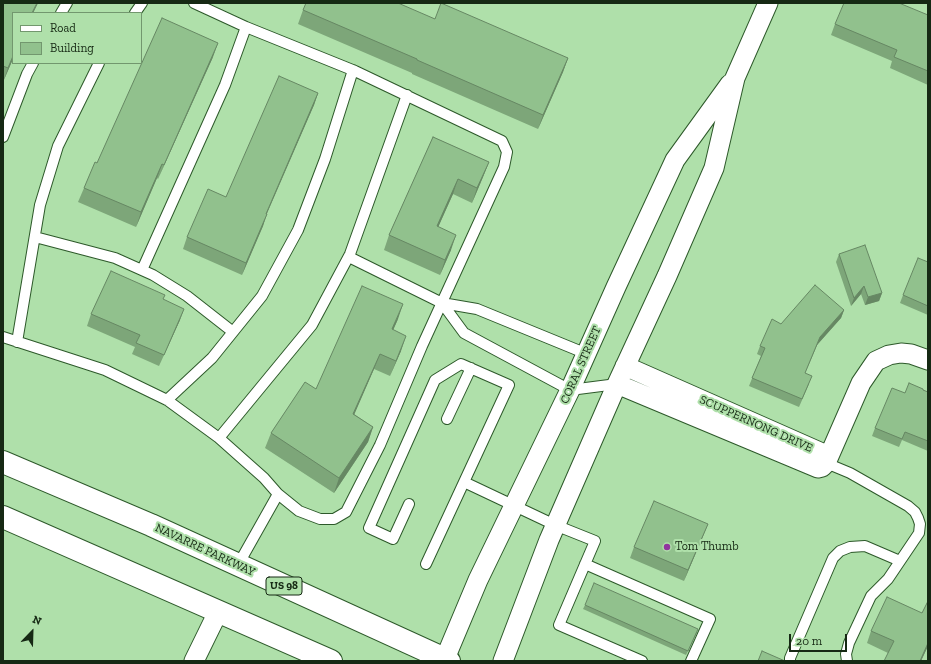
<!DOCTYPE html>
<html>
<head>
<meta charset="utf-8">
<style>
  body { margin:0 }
  #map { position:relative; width:931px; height:664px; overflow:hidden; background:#afe0aa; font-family:"Zilla Slab",serif }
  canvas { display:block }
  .frame { position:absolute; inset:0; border:4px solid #162914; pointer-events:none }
  .legend { position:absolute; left:12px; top:12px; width:130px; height:52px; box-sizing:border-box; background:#afe0aa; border:1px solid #72976e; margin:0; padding:5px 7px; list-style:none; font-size:12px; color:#162914 }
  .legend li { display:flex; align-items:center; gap:8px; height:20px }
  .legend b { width:20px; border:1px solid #72976e }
  .north { position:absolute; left:12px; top:612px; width:40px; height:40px; -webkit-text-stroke:3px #afe0aa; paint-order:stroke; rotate:23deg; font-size:11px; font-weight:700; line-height:16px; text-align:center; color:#162914 }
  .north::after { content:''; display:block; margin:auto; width:14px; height:18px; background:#162914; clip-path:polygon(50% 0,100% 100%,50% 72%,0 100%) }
  .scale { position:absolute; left:789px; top:634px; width:58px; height:18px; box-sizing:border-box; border:2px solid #162914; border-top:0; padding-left:5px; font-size:12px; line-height:14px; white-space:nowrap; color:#162914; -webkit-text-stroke:3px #afe0aa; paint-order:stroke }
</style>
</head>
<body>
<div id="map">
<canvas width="931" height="664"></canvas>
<div class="frame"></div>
<ul class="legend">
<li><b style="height:5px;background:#fff"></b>Road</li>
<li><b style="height:11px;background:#91c18d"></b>Building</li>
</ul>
<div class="north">N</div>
<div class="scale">20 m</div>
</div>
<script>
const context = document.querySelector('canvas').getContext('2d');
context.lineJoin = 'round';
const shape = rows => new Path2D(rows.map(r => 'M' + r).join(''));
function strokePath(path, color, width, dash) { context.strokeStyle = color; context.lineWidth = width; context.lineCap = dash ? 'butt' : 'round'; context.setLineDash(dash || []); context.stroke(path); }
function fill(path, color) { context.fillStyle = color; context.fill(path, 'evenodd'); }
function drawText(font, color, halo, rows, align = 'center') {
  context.font = font + ' "Zilla Slab",serif'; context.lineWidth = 4; context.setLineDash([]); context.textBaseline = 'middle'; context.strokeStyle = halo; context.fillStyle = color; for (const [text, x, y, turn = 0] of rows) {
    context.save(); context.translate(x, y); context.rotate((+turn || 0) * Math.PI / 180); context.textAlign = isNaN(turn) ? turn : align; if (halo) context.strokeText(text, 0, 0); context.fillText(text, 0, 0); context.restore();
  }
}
const service = shape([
  [194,3,246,27,355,71,502,141,507,152,504,167,422,346,380,445,346,512,334,519,320,519,299,511,278,494,238,565],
  [61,13,67,3],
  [135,13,142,3],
  [3,137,27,74,33,63],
  [35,237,115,258,153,275,187,296,233,332],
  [349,257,442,303,477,309,587,354],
  [142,270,225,85,246,27],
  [442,303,464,333,570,390,617,384],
  [3,337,105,370,167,400,219,438,264,478,278,494],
  [17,342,40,205,58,146,99,63],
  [167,400,212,358,262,296,298,230,325,159,353,70],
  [447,419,471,368],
  [219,438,312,325,350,254,407,95],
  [826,463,850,473,908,506,915,512,918,518,920,524,919,533,888,579,871,596,849,643,846,654,847,661],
  [409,504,393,539,369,528,435,380,461,364,509,385,464,482,555,525,595,541,559,625,642,661],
  [426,564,464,482],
  [585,564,710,619,691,661],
  [790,661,790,658,833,558,840,551,850,547,865,546,900,561]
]);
const minor = shape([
  [625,366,822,453,825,455,826,463],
  [617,384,818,468,822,467,826,463,861,383,876,361,889,355,901,353,911,354,928,360],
  [194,661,218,612],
  [444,661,478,580,570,390,616,287,675,160,730,84],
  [503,661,549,540,617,384,667,276,714,168,735,78,768,3]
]);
const trunk = shape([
  [3,462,151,525,449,661],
  [3,517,331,661]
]);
const wall = shape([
  [3,3,38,3,33,13,13,13,13,59,3,82],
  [303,10,435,19,568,58,563,72,538,129,412,74,412,73,298,24],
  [928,15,928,85,890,68,892,61,831,35,835,24],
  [213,57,158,179,157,178,136,227,78,202,84,188,97,163],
  [318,93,314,105,266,214,263,226,242,275,183,249,187,237,226,197],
  [433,137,489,162,483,177,472,203,453,194,438,227,451,250,440,275,384,250,389,235],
  [839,254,882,293,879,301,865,305,861,294,851,306,836,262],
  [928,262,928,315,900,303,903,295],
  [163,299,180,320,159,366,132,354,135,347,87,326,91,314],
  [844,310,841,318,817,345,805,373,809,384,799,407,749,386,761,356,757,354,760,346,781,324],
  [398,319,393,330,401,351,390,376,374,369,354,414,373,427,368,442,334,493,265,448,271,433,316,389],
  [923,390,928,392,928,451,902,440,899,447,872,436,875,428,905,393],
  [708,524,703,536,684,581,630,558,634,547],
  [928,601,928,646,921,661,888,653,867,643,871,631,922,613],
  [585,605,697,633,686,655,583,609]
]);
const shadedWall = shape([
  [37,3,38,3,33,13,32,13],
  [218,43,213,57,158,179,164,165],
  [13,56,13,59,3,82,8,68],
  [568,58,563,72,538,129,543,115],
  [318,93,314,105,262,225,266,214],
  [489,162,483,177,472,203,477,188],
  [162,164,157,178,136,227,141,212],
  [458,179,453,194,432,241,437,226],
  [267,214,263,226,242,275,246,263],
  [456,235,451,250,440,275,445,260],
  [864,286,861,294,851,306,854,298],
  [882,293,879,301,865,305,868,297],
  [403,304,398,319,387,344,392,329],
  [184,309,180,320,159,366,164,355],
  [844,310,841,318,817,345,802,381,820,337],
  [406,336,401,351,390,376],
  [380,354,374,369,348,429,353,414],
  [373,427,368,442,334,493,339,478],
  [708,524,703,536,684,581,688,570],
  [928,643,928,646,921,661,920,661]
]);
const building = shape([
  [3,3,37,3,32,13,13,13,13,56,8,68,3,66,3,3],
  [306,3,398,3,435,19,441,3,568,58,543,115,417,60,417,59,303,10,306,3],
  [844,3,899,3,928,15,928,71,894,57,897,50,835,24,844,3],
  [162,18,218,43,164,165,162,164,141,212,84,188,95,162,97,163,162,18],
  [279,76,318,93,266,214,267,214,246,263,187,237,208,189,226,197,279,76],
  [433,137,489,162,477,188,458,179,437,226,456,235,445,260,389,235,433,137],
  [865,245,882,293,868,297,864,286,854,298,839,254,865,245],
  [918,258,928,262,928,306,903,295,918,258],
  [111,271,165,295,163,299,184,309,164,355,136,343,140,335,91,314,111,271],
  [815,285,844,310,820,337,805,373,812,376,802,399,752,378,765,348,760,346,772,319,781,324,815,285],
  [362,286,403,304,392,329,406,336,396,361,380,354,353,414,373,427,339,478,271,433,305,382,316,389,362,286],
  [909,383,923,389,923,390,928,392,928,441,905,432,902,439,875,428,892,388,905,393,909,383],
  [654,501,708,524,688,570,634,547,654,501],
  [594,583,698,629,688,651,585,605,594,583],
  [887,597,922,613,928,601,928,643,920,661,884,661,894,641,871,631,887,597],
  [762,651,785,661,758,661,762,651]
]);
const markers = [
  [667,547,4,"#91349e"]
];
const shields = [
  [284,586,36]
];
const shieldNames = [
  ["US 98",284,586]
];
const streetNames = [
  ["CORAL STREET",581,365,-66],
  ["SCUPPERNONG DRIVE",756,424,24],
  ["NAVARRE PARKWAY",205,550,25]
];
const poiNames = [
  ["Tom Thumb",675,547]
];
strokePath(service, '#2d592a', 12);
strokePath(minor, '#2d592a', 21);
strokePath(trunk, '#2d592a', 24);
strokePath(service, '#fff', 10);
strokePath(minor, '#fff', 19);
strokePath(trunk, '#fff', 22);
fill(wall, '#7da679');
fill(shadedWall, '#668763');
fill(building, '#91c18d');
strokePath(building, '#668763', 1);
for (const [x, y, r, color] of markers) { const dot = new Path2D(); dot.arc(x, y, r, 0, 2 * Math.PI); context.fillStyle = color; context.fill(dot); strokePath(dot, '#afe0aa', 1.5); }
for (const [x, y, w] of shields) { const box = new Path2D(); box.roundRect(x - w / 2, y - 9, w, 18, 3); context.fillStyle = '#afe0aa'; context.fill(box); strokePath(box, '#162914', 1); }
drawText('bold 11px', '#162914', null, shieldNames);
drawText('12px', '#162914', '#afe0aa', streetNames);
drawText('12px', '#162914', '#afe0aa', poiNames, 'left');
</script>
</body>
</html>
